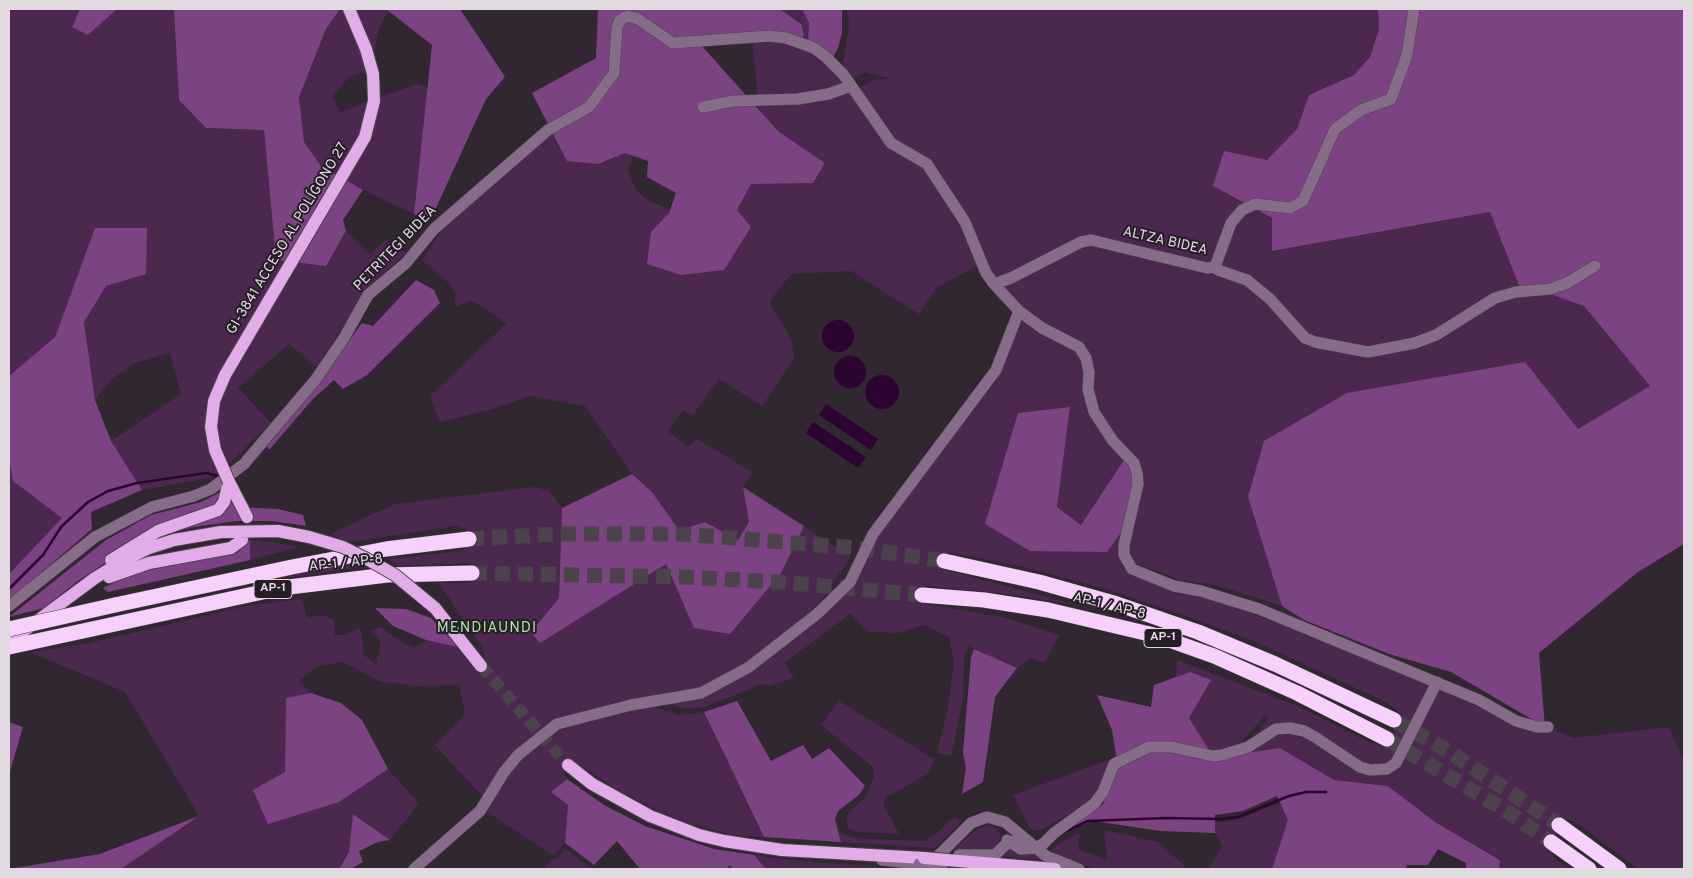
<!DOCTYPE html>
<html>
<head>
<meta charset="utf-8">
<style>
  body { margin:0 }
  #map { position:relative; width:1693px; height:878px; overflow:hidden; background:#302731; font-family:Overpass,sans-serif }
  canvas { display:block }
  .frame { position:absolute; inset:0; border:10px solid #e1dbe1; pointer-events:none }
</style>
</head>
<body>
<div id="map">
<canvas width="1693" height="878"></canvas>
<div class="frame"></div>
</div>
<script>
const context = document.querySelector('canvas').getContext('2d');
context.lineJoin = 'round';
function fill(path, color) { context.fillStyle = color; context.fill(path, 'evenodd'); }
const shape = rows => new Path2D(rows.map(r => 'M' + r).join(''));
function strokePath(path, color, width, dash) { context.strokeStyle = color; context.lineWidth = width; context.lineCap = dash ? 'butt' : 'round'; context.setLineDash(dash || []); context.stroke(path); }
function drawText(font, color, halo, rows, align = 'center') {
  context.font = font + ' Overpass,sans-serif'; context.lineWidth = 4; context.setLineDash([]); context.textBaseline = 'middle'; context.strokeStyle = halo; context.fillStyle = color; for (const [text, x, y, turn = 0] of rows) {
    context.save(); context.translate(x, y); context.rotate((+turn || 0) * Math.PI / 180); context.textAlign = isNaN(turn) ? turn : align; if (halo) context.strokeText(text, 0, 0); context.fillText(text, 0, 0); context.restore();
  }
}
const green = shape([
  [9,9,80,9,72,26,88,35,117,9,174,9,179,100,206,128,264,130,276,260,326,266,346,231,370,255,385,240,406,253,368,288,317,367,289,344,238,388,271,423,215,477,142,490,111,441,181,394,170,353,135,363,112,379,95,400,84,322,106,286,146,274,95,228,55,337,9,376],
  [340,9,386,9,389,11,380,26,369,70,349,77,332,97,340,112,416,84,428,87,414,214,363,190,321,166,304,142,299,97,326,29],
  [780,9,802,9,809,23,808,41,804,38,802,25],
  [847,9,1378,9,1379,29,1370,57,1354,75,1309,95,1297,129,1267,161,1213,186,1272,219,1273,251,1490,212,1520,288,1547,293,1584,306,1650,386,1578,429,1248,497,1282,606,1216,585,1180,580,1119,557,1123,567,1180,595,1196,594,1293,628,1574,738,1669,727,1684,763,1684,869,1638,869,1576,822,1564,819,1550,846,1553,857,1569,869,1499,869,1500,859,1435,822,1388,786,1334,780,1280,748,1246,753,1268,717,1266,714,1237,747,1210,752,1189,718,1190,672,1176,677,1177,660,1300,707,1370,743,1388,746,1401,715,1388,703,1256,642,1181,614,1106,589,1028,568,950,552,941,559,945,570,1115,615,1070,604,1008,594,926,586,918,595,924,604,1003,617,1060,635,1044,663,1031,657,1016,669,968,646,964,657,963,700,951,756,937,753,948,707,954,663,949,637,923,625,899,633,869,632,850,614,784,663,794,678,770,686,762,684,705,707,684,709,665,702,700,697,812,623,996,381,1024,311,987,268,932,163,897,144,859,89,872,80,890,79,865,72,853,79,843,65,849,25],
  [1070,407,1057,507,1081,525,1124,460,1107,552,985,524],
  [752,40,776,40,809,49,829,64,872,118,926,167,949,199,979,265,936,288,919,314,851,271,791,274,769,302,791,339,794,358,762,406,719,379,693,415,683,410,667,431,689,447,696,438,752,472,743,487,749,522,738,540,705,522,679,530,652,492,632,474,585,406,530,396,493,409,440,422,430,396,506,324,484,307,470,301,455,307,455,294,451,285,422,260,446,224,552,133,598,164,625,153,633,156,628,170,636,190,646,199,670,210,669,213,737,210,751,184,813,183,825,163,779,132,759,109],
  [9,459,13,481,62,518,9,574],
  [535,487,549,491,562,508,559,598,531,632,540,642,666,564,694,628,781,573,804,526,850,557,823,598,804,618,756,657,695,690,557,721,484,798,435,745,465,714,459,685,415,686,379,681,343,662,318,666,299,681,311,693,286,698,285,772,339,802,388,769,419,803,390,840,354,814,349,852,338,869,121,869,199,816,125,692,30,652,85,644,246,606,302,599,307,618,322,615,334,620,335,635,344,635,360,628,362,634,363,654,376,665,381,641,370,631,380,627,405,644,416,647,426,640,458,647,470,665,479,668,485,661,483,649,439,583,470,583,475,578,475,568,470,563,398,566,388,559,461,551,470,544,470,535,466,529,456,526,350,542,330,534,395,504],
  [250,540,271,542,300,547,250,560],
  [356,563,364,567,284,578,303,573],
  [839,701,934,759,929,773,885,798,884,806,899,834,856,832,849,829,846,824,848,813,866,797,874,777,873,767,821,725],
  [653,707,680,715,704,712,764,837,733,835,692,824,661,812,613,787,574,761,565,761,563,770,567,779,551,792,568,805,565,843,554,856,484,810,505,775,555,728,582,719],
  [1108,760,1107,774,1094,800,1039,831,1031,830,1013,795],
  [1280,803,1288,820,1272,869,1207,869,1223,846,1215,833,1215,822,1234,821],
  [956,818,961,822,935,848,841,842,839,832,852,837,868,839,925,841,935,835,950,820],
  [986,825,997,829,1001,836,993,851,953,850,972,833],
  [1104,830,1158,842,1188,869,1096,869,1061,857,1051,850,1061,842,1080,833,1078,849,1107,860],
  [1009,847,1034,852,1045,860,1003,856],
  [565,849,591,869,544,869,552,859,556,859],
  [754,855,779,859,899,869,766,869]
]);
const forest = shape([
  [80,9,122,9,117,9,88,35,72,27],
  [174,9,340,9,326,29,299,97,304,142,321,166,363,190,343,220,346,231,326,266,276,260,264,130,206,128,179,100],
  [386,9,460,9,505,77,486,99,430,221,414,214,432,45],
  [598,9,780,9,802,25,804,38,775,33,701,45,779,132,825,163,813,183,751,184,737,210,751,227,724,270,681,275,647,264,651,232,669,213,676,193,647,177,648,161,625,153,598,164,567,161,532,93,596,58],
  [802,9,842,9,842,33,838,48,833,57,808,41,809,23],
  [1378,9,1684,9,1684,544,1638,572,1539,653,1545,727,1451,672,1389,654,1304,620,1282,606,1248,497,1264,441,1347,393,1525,362,1578,429,1650,386,1584,306,1547,293,1520,288,1490,212,1272,251,1272,218,1213,186,1224,151,1267,160,1297,129,1309,95,1354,75,1370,57,1379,29],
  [95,228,147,228,146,274,106,286,84,322,95,400,111,441,142,490,91,512,92,529,9,600,9,574,62,518,13,481,9,459,9,376,55,337],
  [416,280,434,290,440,303,367,375,343,389,334,380,312,400,269,450,267,446,311,393,362,323,373,326],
  [1070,407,1057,507,1081,525,1124,460,1131,466,1134,478,1125,527,1107,552,1030,551,985,524,1018,413],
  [632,474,652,492,679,530,705,522,738,540,749,522,743,487,804,526,781,573,730,634,694,628,666,564,540,643,531,632,559,598,562,508],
  [232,486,235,507,278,509,303,515,306,526,272,521,237,521,194,527,163,534,114,557,78,581,44,608,9,617,106,540,151,515,201,502],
  [250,540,250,560,108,592,103,588,134,573,237,553],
  [375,608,406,609,431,618,458,647,426,640,393,626],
  [974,649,1017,668,995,697,983,782,962,794,966,768,963,753,971,657],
  [1190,672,1211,680,1189,718,1216,761,1246,753,1280,748,1334,780,1388,786,1435,822,1500,860,1499,869,1466,869,1466,863,1438,849,1428,865,1407,865,1406,869,1272,869,1288,820,1277,796,1243,811,1215,815,1215,833,1161,831,1093,821,1058,834,1103,804,1110,788,1116,755,1112,730,1097,695,1151,707,1154,685],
  [311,693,341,703,362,720,388,769,339,802,268,824,253,790,285,772,286,698],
  [737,701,771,761,803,745,812,759,829,748,865,786,859,795,838,811,835,819,841,842,764,837,704,712],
  [9,722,23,727,9,775],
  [567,779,604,805,645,826,714,849,754,855,766,869,733,869,729,865,728,869,640,869,617,841,594,865,565,843,568,805,551,792],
  [353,814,390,840,378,842,359,851,363,862,351,869,339,869,349,852],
  [199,816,121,869,9,869,100,854]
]);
const water = shape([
  '822 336a16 16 0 1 1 32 0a16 16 0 1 1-32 0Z',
  '834 372a16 16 0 1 1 32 0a16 16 0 1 1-32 0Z',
  '865 392a17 17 0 1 1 34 0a17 17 0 1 1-34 0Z',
  [826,404,878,439,871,450,819,415],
  [813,422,866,457,858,468,806,433]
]);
const stream = shape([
  [9,589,43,555,61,527,88,502,108,491,137,483,206,473,218,476],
  [1062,833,1088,821,1166,818,1222,819,1238,817,1289,796,1306,792,1326,792]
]);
const majorTunnel = shape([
  [481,666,568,765]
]);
const highwayTunnel = shape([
  [469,539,557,534,683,534,857,548,944,561],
  [472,573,685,577,793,583,922,595],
  [1394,720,1448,751,1559,825],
  [1387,739,1505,810,1551,842]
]);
const minor = shape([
  [703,107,733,101,798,99,828,94,851,86],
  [1215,267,1218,270,1247,280,1270,299,1305,338,1315,342,1368,352,1415,343,1436,335,1495,298,1516,292,1550,289,1567,283,1595,266],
  [1215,267,1231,223,1242,210,1255,204,1290,208,1303,201,1335,129,1361,110,1391,99,1407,55,1414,9],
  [994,284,1011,278,1081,242,1091,240,1207,268,1215,267],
  [9,606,95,537,152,507,194,496,211,489,244,464,316,379,344,338,368,295,406,263,434,229,548,130,589,107,614,73,617,27,620,20,628,16,638,19,673,43,769,36,786,38,814,48,826,57,843,74,891,143,927,164,965,222,986,273,994,284,1019,311,1042,328,1079,347,1086,358,1089,372,1088,389,1094,412,1113,441,1134,463,1137,473,1138,484,1124,545,1124,555,1132,569,1174,586,1201,591,1259,609,1479,700,1516,721,1537,727,1548,727],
  [1007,840,1021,849,1035,848,1043,844,1054,833,1094,804,1103,792,1114,764,1149,747,1172,747,1213,756,1222,755,1248,747,1276,729,1290,728,1304,731,1315,737,1360,767,1370,770,1387,769,1396,763,1437,682],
  [959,855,995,855,1005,845,1015,841],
  [882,860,919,864],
  [930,864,971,823,987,817,1005,822,1046,856,1079,869],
  [414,869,480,811,504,772,518,755,557,724,631,705,701,693,749,667,817,614,850,582,873,534,996,370,1019,311]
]);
const major = shape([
  [225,375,365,137,374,101,373,74,366,49,349,9],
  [229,482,247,517],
  [111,560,158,531,218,510,224,502,229,482],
  [109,577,149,563,231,548,242,540],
  [435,608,481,666],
  [9,642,95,578,121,562,149,548,174,540,221,532,278,531,309,537],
  [568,765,592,784,650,816,699,835,724,841,782,850,924,858],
  [947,860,1055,869]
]);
const highway = shape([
  [944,561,1039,582,1117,604,1198,632,1275,664,1394,720],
  [922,595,984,600,1048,610,1158,636,1214,656,1297,693,1387,739],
  [115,605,292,567,386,549,469,539],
  [9,647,281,588,387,575,472,573],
  [1559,825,1619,869],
  [1551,842,1589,869]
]);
const minorBridge = shape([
  [919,864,942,866]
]);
const majorBridge = shape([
  [225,375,214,401,211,427,215,450,229,482],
  [309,537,343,547,367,559,395,575,435,608],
  [924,858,947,860]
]);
const highwayBridge = shape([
  [9,629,115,605]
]);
const shields = [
  [273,589,38],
  [1163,638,38]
];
const shieldNames = [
  ["AP-1",273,589],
  ["AP-1",1163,638]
];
const streetNames = [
  ["GI-3841 ACCESO AL POLÍGONO 27",288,239,-59],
  ["ALTZA BIDEA",1165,242,13],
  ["PETRITEGI BIDEA",396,249,-46],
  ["AP-1 / AP-8",346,564,-6],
  ["AP-1 / AP-8",1109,607,14]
];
const neighbourhoodNames = [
  ["MENDIAUNDI",487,629]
];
fill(green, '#4b294f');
fill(forest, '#7b4382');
fill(water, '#2d0332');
strokePath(stream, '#2d0332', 2.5);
strokePath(majorTunnel, '#4b424b', 12, [12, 6]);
strokePath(highwayTunnel, '#4b424b', 15, [15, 8]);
strokePath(minor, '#4c444d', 12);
strokePath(major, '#4c444d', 14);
strokePath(highway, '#4c444d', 16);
strokePath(minor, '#866c88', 11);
strokePath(major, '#e1ace7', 12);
strokePath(highway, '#f7d1fb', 15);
strokePath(minorBridge, '#4c444d', 12, []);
strokePath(majorBridge, '#4c444d', 14, []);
strokePath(highwayBridge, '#4c444d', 16, []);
strokePath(minorBridge, '#866c88', 11);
strokePath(majorBridge, '#e1ace7', 12);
strokePath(highwayBridge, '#f7d1fb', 15);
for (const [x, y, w] of shields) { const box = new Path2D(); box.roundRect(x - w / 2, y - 9.5, w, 19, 4); context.fillStyle = '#261e27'; context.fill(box); strokePath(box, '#e1dbe1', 1); }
drawText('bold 12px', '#e1dbe1', null, shieldNames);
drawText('14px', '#e1dbe1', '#261e27', streetNames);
context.letterSpacing = '1px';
drawText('15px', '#a9e1a6', '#261e27', neighbourhoodNames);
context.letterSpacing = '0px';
</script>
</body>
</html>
